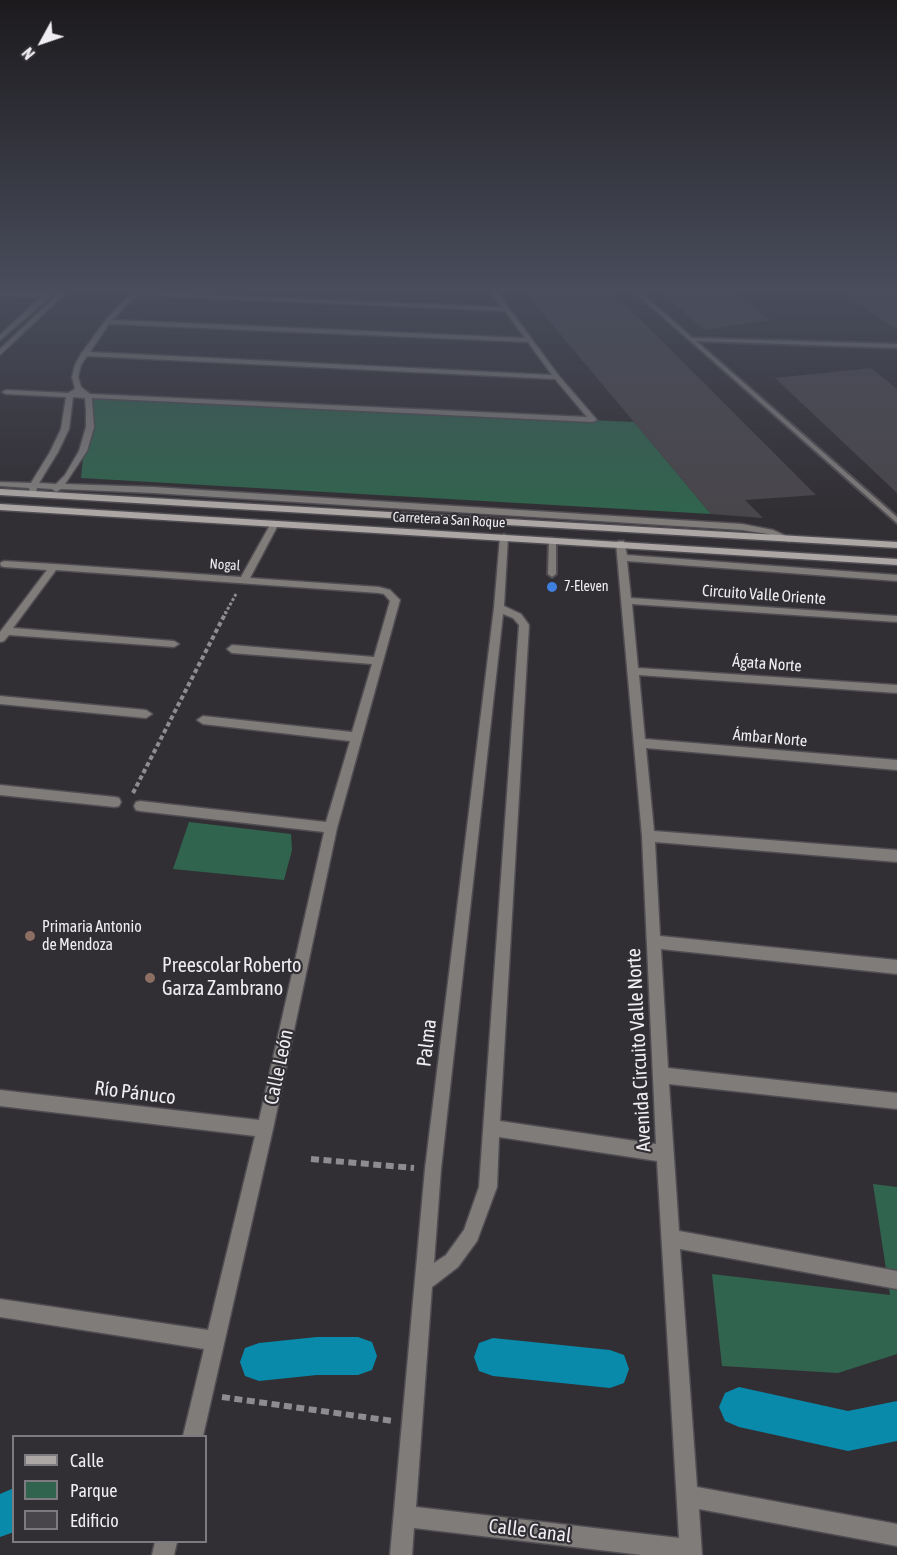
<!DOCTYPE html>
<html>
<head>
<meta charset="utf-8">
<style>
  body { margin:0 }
  #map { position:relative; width:897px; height:1555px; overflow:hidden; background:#322f34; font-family:"Asap Condensed",sans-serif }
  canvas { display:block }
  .legend { position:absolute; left:12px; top:1435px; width:195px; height:108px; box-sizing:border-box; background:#322f34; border:2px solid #7e7b80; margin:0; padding:8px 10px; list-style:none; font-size:18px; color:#efedf1 }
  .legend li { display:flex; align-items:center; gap:12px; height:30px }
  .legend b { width:30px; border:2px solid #7e7b80 }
  .north { position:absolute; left:12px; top:12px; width:60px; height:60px; -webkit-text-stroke:4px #322f34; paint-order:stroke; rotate:230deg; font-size:16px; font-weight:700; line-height:24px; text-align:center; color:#efedf1 }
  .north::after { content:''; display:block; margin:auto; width:21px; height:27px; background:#efedf1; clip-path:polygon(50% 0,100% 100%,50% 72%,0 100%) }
</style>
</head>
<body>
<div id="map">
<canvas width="897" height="1555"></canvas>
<ul class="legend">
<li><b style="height:8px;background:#aca7a4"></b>Calle</li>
<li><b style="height:16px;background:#31644e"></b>Parque</li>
<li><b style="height:16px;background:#49464b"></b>Edificio</li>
</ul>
<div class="north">N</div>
</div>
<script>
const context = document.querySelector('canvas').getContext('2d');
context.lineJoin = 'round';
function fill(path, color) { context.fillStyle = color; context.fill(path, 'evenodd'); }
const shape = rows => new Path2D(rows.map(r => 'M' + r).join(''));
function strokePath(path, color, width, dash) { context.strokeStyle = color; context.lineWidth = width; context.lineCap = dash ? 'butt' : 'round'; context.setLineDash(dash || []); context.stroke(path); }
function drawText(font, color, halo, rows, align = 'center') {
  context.font = font + ' "Asap Condensed",sans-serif'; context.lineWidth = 4.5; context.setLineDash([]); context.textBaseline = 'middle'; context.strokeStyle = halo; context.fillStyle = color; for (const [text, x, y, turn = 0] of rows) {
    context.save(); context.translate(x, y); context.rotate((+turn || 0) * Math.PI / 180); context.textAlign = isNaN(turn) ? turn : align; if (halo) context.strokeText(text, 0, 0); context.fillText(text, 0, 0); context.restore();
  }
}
const green = shape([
  [89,397,634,422,711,514,81,478],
  [189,822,291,834,292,850,284,880,173,869],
  [873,1184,897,1187,897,1354,838,1373,722,1366,712,1274,890,1295]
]);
const canal = shape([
  [317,1337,358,1337,372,1342,377,1356,372,1370,358,1375,317,1375,259,1381,245,1376,240,1362,245,1348,259,1343,317,1337],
  [493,1338,610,1350,624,1355,629,1369,624,1383,610,1388,493,1376,479,1371,474,1357,479,1343,493,1338],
  [739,1387,848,1411,897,1401,897,1441,848,1451,739,1427,725,1421,719,1407,725,1393,739,1387],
  [14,1488,14,1532,0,1537,0,1494,14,1488]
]);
const building = shape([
  [525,292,613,292,816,495,745,500,763,518,711,514],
  [661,292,734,292,770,320,704,330],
  [842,292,897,292,897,330],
  [871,368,897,389,897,493,775,378]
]);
const pathFar2 = shape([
  [225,614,236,594]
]);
const pathFar1 = shape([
  [133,793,226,612]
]);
const path = shape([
  [311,1159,414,1168],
  [222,1397,393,1421]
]);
const lane = shape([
  [635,292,640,292,692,338,897,344,897,348,696,341,897,517,897,523,635,292],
  [549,538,552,538,556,540,556,574,552,577,548,574,549,538]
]);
const street = shape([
  [0,292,44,294,53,292,50,297,0,340,0,335,41,297,0,296,0,292],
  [60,292,67,292,0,355,0,349,60,292],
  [132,292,502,307,491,292,497,292,559,376,597,420,593,422,92,398,94,427,87,451,65,484,153,487,742,524,773,530,793,539,789,542,768,534,742,530,153,493,61,489,56,492,52,489,37,488,36,493,33,494,30,493,29,488,0,486,0,482,31,483,50,452,61,429,66,397,6,394,2,392,6,390,68,393,75,389,72,377,75,365,81,354,105,321,132,292],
  [137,295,505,311,525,338,112,320,137,295],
  [109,324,528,342,552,375,90,352,109,324],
  [87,356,555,379,587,417,90,394,81,387,78,377,81,365,87,356],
  [73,397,85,398,86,410,86,427,79,451,65,475,56,484,39,483,58,452,69,429,73,397],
  [274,522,278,525,250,578,379,587,390,590,400,600,337,828,273,1129,203,1436,183,1436,204,1349,0,1317,0,1299,208,1330,255,1136,0,1106,0,1090,259,1120,324,832,140,811,136,810,134,806,136,802,140,801,326,822,350,741,203,724,197,720,203,716,352,732,372,664,232,653,227,649,232,645,374,657,390,601,384,594,379,593,56,570,13,628,174,641,179,644,174,647,9,635,4,641,0,642,0,632,47,570,4,567,1,566,0,563,4,561,54,564,241,577,270,525,274,522],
  [504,534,508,537,504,606,521,614,529,625,500,1121,656,1144,642,836,616,543,618,541,624,541,627,555,897,575,897,581,627,561,631,598,897,616,897,622,632,604,638,668,897,685,897,693,639,675,645,739,897,760,897,770,646,748,654,831,897,850,897,862,655,842,660,936,897,960,897,974,661,949,668,1068,897,1093,897,1109,669,1084,679,1231,897,1271,897,1289,680,1249,697,1487,897,1524,897,1546,699,1509,702,1555,642,1555,414,1528,412,1555,390,1555,425,1169,494,608,500,537,504,534],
  [503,614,513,618,519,625,479,1187,464,1230,446,1255,434,1263,441,1169,503,614],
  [499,1137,657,1161,679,1538,416,1507,432,1287,458,1267,477,1241,497,1187,499,1137],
  [0,696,146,710,152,714,146,718,0,704,0,696],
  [0,785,115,797,119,798,121,802,119,806,115,807,0,795,0,785],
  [155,1542,177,1542,174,1555,152,1555,155,1542]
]);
const secondary = shape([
  [0,489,897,542,897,548,0,495,0,489],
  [0,504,897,559,897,565,0,510,0,504]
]);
const markers = [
  [552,587,6,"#3f7fe0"],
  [30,936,6,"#8d6e63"],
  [150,978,6,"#8d6e63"]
];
const farStreetnames = [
  ["Carretera a San Roque",449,520,3],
  ["Nogal",225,565,4]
];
const farPoinames = [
  ["7-Eleven",564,587]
];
const streetNames = [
  ["Circuito Valle Oriente",764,595,4],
  ["Ágata Norte",767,664,4],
  ["Ámbar Norte",770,738,5]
];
const poiNames = [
  ["Primaria Antonio",42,927],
  ["de Mendoza",42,945]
];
const nearPoinames = [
  ["Preescolar Roberto",162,966],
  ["Garza Zambrano",162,989]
];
const nearStreetnames = [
  ["Palma",427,1043,-83],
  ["Avenida Circuito Valle Norte",639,1050,-93],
  ["Calle León",279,1067,-78],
  ["Río Pánuco",135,1093,7],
  ["Calle Canal",530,1531,7]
];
fill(green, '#31644e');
fill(canal, '#098aaa');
fill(building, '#49464b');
strokePath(lane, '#504d52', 4);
strokePath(street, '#504d52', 3);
strokePath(secondary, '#504d52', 3);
strokePath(pathFar2, '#8f8c91', 3, [3, 2]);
strokePath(pathFar1, '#8f8c91', 4, [4.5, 3]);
strokePath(path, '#8f8c91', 6, [8, 4.5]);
fill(lane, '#7f7c7a');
fill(street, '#7f7c7a');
fill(secondary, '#aca7a4');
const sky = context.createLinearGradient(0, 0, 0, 510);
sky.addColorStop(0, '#1c1a1d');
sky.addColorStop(0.57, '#494d5c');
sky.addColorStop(1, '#494d5c00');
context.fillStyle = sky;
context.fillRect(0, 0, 897, 510);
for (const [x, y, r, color] of markers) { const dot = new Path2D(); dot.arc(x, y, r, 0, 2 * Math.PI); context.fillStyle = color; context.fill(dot); strokePath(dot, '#322f34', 2); }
drawText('14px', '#efedf1', '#322f34', farStreetnames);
drawText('14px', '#efedf1', '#322f34', farPoinames, 'left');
drawText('16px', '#efedf1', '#322f34', streetNames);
drawText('16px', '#efedf1', '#322f34', poiNames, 'left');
drawText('20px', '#efedf1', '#322f34', nearPoinames, 'left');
drawText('20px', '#efedf1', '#322f34', nearStreetnames);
</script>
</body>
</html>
